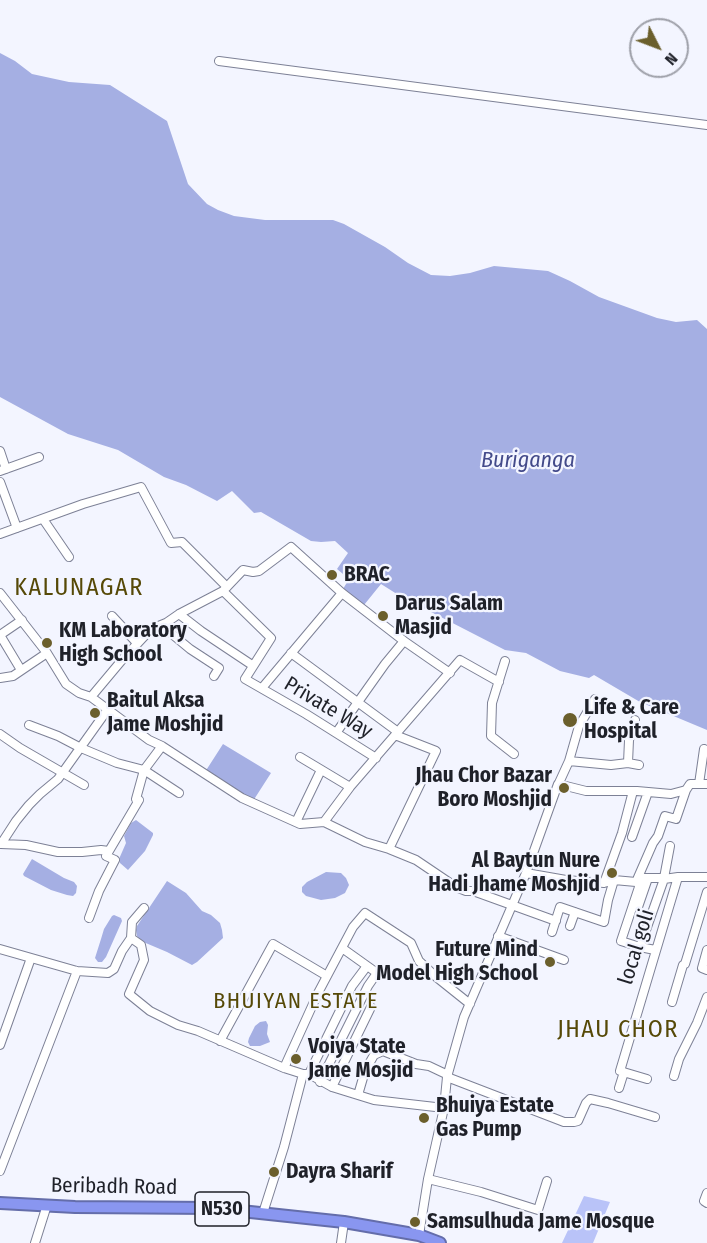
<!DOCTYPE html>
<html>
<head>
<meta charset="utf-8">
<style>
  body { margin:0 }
  #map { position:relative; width:707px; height:1243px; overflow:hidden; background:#f3f5ff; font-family:"Fira Sans Condensed",sans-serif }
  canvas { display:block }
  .north { position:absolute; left:629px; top:18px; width:60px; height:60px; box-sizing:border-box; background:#f3f5ff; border:2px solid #9ea0a9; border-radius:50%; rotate:132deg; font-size:16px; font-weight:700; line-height:24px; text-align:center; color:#1f2129 }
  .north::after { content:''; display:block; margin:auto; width:21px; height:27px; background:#6b5f2c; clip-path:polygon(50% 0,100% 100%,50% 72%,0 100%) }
</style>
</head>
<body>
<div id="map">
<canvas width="707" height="1243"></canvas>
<div class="north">N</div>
</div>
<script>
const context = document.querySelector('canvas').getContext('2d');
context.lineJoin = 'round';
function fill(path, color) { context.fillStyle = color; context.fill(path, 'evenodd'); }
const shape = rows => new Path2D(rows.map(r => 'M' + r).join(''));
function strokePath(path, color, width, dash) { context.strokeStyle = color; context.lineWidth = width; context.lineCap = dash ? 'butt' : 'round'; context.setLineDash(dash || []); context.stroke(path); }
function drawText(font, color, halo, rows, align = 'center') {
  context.font = font + ' "Fira Sans Condensed",sans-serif'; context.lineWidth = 4.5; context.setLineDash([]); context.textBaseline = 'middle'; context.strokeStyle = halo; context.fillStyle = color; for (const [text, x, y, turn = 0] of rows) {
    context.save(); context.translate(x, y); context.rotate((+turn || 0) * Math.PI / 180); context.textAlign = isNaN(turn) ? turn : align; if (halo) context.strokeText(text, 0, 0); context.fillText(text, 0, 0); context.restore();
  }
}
const forest = shape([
  [584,1196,610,1202,593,1243,562,1243]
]);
const water = shape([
  [0,53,15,61,32,74,69,82,110,85,167,121,188,184,207,204,218,210,234,216,265,220,333,220,344,224,385,247,408,263,431,275,450,276,470,273,494,266,548,271,570,281,599,297,657,318,676,322,697,320,707,329,707,730,640,702,594,675,589,678,560,671,526,653,505,650,400,596,381,584,364,605,343,589,349,579,337,569,348,553,335,541,321,542,311,541,261,512,254,513,232,491,217,501,186,485,164,477,118,450,68,434,0,397],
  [223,744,271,773,253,801,205,772],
  [136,820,153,833,153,835,145,851,128,870,120,863,119,859,126,843,124,836,131,823],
  [32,859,64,878,74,882,77,886,76,893,73,896,67,895,51,890,24,876,23,874],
  [326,872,341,873,346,878,349,885,345,893,335,898,321,900,306,896,302,892,302,887,307,882],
  [167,881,186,893,202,911,211,915,220,923,222,930,223,938,197,962,192,965,167,952,141,941,137,936,136,930,137,926],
  [114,915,121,918,122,921,106,957,102,962,98,962,95,958,101,939,104,929,112,916],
  [266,1021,268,1025,267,1034,270,1042,260,1046,250,1046,248,1042,249,1038,255,1026,260,1022]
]);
const minor = shape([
  [219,61,707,125],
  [0,451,6,469],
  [0,471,39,457],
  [0,482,17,528],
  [43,519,69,557],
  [0,534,83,504,141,487,171,543,182,542,227,587],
  [223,591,271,638,245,679,306,714,376,758],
  [0,593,47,653,66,684,79,693,91,697,149,740,162,746,242,798,300,824,324,822,365,842,389,849,416,860,456,887,466,891,473,891,556,921],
  [179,614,201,631,252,665],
  [112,616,137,643],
  [161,625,190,649,219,668,214,676],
  [291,653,398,732],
  [505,661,492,703,491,736,514,754],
  [21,670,0,635,22,620],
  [0,678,13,676,47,653],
  [262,688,342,593],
  [91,697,122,660,151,629,166,623,179,614,223,591,243,570,253,572,259,571,291,547,342,593,404,641,450,673],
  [108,709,58,779,40,794,29,805,16,821,1,844,26,845,58,852,82,852,101,850,109,851,139,800,136,799,144,770,162,746],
  [29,725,58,736,81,748,117,763,144,770,179,793],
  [336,733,385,664,404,641],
  [0,734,20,748,84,785],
  [300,757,350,787],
  [569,761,611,765,628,763,629,740,635,720],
  [628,763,639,765],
  [699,784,704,749],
  [558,785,569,761,579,726,595,699],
  [296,822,321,770],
  [324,822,350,787,460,660,499,682],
  [632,837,648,792],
  [389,849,436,751,395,735],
  [526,873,566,880,604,883,614,880,636,882,642,878,664,878,664,879,678,877,707,877],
  [664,878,670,846],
  [636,882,653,843,658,836,665,816,676,819,686,790],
  [604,883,622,833,633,791],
  [638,907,648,878],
  [89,918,99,891,115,860,106,856,109,851],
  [570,926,575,912],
  [552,932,560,907,604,922,608,900,614,880],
  [498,936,564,960],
  [131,938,141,945,144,960,129,994,150,1011,178,1025,198,1031,284,1068,303,1074,309,1074,332,1087,374,1100,444,1108],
  [640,947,621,941,642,878],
  [0,949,77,971,108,973,114,969,122,951,131,938,132,922,144,908],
  [655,950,640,947,664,879],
  [707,950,702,968,707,970],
  [672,1002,683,965,685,964,707,892],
  [220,1041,273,944,327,976],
  [0,1045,31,958],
  [284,1068,318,993,353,927,365,913,411,943,419,961,435,976,470,1004],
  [309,1074,352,986,367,966],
  [674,1076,679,1059,697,1023,707,997],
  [447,1077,564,1122,574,1122,578,1121,586,1103,590,1099,608,1103,655,1117],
  [647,1079,620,1071,678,877],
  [320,1082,368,986,377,973,342,948],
  [332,1087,371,1007],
  [619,1088,624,1072],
  [358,1095,365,1071,374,1055,383,1051,416,1064,429,1066,448,1075],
  [0,1171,77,971],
  [428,1179,481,1192,538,1210,547,1181],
  [707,1193,704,1201,707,1203],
  [263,1213,284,1147,303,1074],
  [419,1235,428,1179,444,1108,447,1077,464,1017,526,873,558,784,586,791,637,791,671,794,686,790,690,784,707,784],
  [35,1243,47,1205],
  [341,1243,344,1222]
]);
const highway = shape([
  [0,1203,75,1207,213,1208,344,1222,419,1235,440,1243]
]);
const markers = [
  [332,575,6,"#6b5f2c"],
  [383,616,6,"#6b5f2c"],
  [47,643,6,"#6b5f2c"],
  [95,713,6,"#6b5f2c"],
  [570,720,8,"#6b5f2c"],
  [564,788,6,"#6b5f2c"],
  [612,873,6,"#6b5f2c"],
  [550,962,6,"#6b5f2c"],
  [296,1059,6,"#6b5f2c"],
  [424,1118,6,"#6b5f2c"],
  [274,1172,6,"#6b5f2c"],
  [415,1222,6,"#6b5f2c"]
];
const shields = [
  [222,1209,54]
];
const shieldNames = [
  ["N530",222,1209]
];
const poiNames = [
  ["BRAC",344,575],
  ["Darus Salam",395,604],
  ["Masjid",395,628],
  ["KM Laboratory",59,631],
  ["High School",59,655],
  ["Baitul Aksa",107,701],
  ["Jame Moshjid",107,725],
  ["Life & Care",584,708],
  ["Hospital",584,732],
  ["Jhau Chor Bazar",552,776,"right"],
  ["Boro Moshjid",552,800,"right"],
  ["Al Baytun Nure",600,861,"right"],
  ["Hadi Jhame Moshjid",600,885,"right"],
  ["Future Mind",538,950,"right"],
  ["Model High School",538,974,"right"],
  ["Voiya State",308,1047],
  ["Jame Mosjid",308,1071],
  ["Bhuiya Estate",436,1106],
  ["Gas Pump",436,1130],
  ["Dayra Sharif",286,1172],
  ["Samsulhuda Jame Mosque",427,1222]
];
const streetNames = [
  ["Private Way",328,708,31],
  ["local goli",637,947,-73],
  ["Beribadh Road",114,1187,1]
];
const waterNames = [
  ["Buriganga",528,461]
];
const neighbourhoodNames = [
  ["BHUIYAN ESTATE",296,1002]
];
const quarterNames = [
  ["KALUNAGAR",79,588],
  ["JHAU CHOR",618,1030]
];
fill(forest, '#b9c3f8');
fill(water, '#a5afe3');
strokePath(minor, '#7d8196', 10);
strokePath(highway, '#646daa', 14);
strokePath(minor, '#fff', 8);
strokePath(highway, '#8996f0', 10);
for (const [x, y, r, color] of markers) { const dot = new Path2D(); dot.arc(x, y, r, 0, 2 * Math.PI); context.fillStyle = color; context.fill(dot); strokePath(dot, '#f3f5ff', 2); }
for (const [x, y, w] of shields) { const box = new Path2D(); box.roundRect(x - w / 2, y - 17, w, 34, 4.5); context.fillStyle = '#f3f5ff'; context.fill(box); strokePath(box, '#1f2129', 1.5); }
drawText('bold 20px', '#1f2129', null, shieldNames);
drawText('bold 21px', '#1f2129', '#f3f5ff', poiNames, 'left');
drawText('21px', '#1f2129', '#f3f5ff', streetNames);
drawText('italic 22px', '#434a8a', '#f3f5ff', waterNames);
context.letterSpacing = '1.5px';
drawText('22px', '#564907', '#f3f5ff', neighbourhoodNames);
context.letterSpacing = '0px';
context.letterSpacing = '1.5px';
drawText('24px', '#564907', '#f3f5ff', quarterNames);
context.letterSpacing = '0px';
</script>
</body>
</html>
